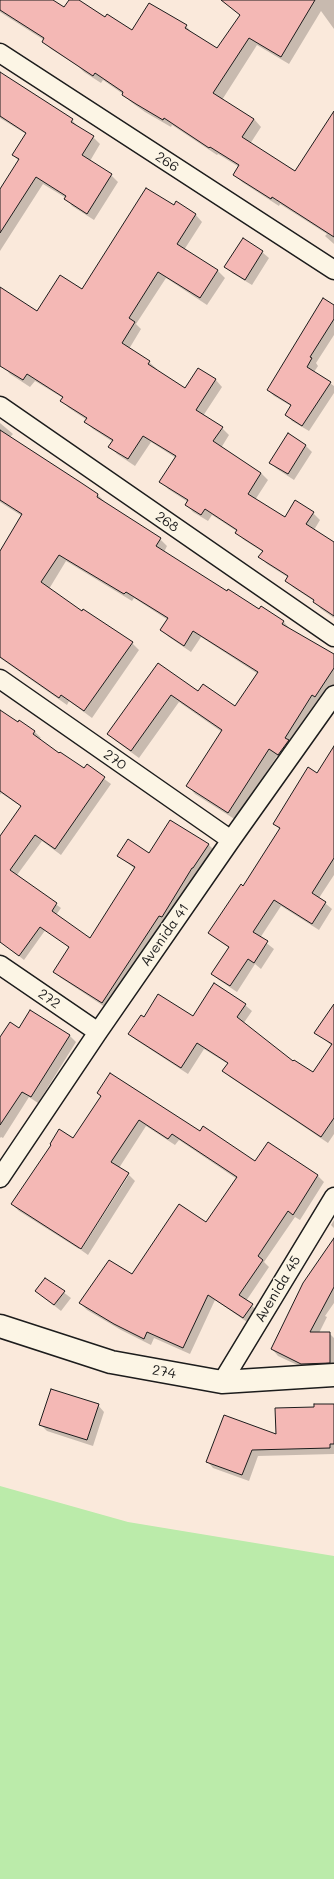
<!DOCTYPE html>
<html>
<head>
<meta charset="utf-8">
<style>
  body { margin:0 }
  canvas { display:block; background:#fae9db }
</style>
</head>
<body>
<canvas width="334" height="1879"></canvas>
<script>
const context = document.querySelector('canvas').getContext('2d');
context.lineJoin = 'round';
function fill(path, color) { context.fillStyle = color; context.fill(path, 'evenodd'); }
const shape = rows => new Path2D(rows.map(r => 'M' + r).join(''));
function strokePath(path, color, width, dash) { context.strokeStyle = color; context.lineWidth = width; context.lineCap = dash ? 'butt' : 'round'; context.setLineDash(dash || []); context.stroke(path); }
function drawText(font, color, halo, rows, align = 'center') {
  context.font = font + ' Mali,sans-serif'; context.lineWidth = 3; context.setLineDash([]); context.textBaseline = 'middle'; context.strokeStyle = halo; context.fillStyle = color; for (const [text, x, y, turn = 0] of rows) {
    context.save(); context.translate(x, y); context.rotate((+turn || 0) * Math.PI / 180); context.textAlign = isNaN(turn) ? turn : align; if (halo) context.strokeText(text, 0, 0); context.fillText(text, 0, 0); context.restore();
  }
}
const green = shape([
  [0,1486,128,1522,334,1556,334,1879,0,1879]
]);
const shadow = shape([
  [0,0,51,0,64,8,70,0,77,0,106,18,132,31,186,26,193,34,217,50,241,16,225,2,227,0,334,0,334,29,321,11,289,64,257,45,222,100,254,119,261,127,250,144,296,172,334,130,334,244,325,236,327,234,280,204,279,206,242,182,234,174,239,167,218,154,217,155,172,125,171,127,145,112,131,102,123,94,103,80,101,83,84,72,78,66,51,49,43,41,44,40,0,12],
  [0,73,72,120,79,128,93,137,100,144,90,161,111,175,118,182,94,220,72,206,66,198,43,184,0,251,0,191,19,161,13,155,26,134,0,118],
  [174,207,195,214,202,222,184,250,218,271,225,278,207,305,166,278,136,324,141,329,129,349,149,362,157,369,155,371,186,389,215,379,222,387,203,416,222,428,229,435,221,448,261,473,268,480,255,500,285,518,313,513,320,520,314,530,334,543,334,618,321,609,314,601,294,588,287,581,289,578,267,564,260,557,263,552,244,540,237,533,238,532,212,515,208,521,193,512,186,504,188,502,168,489,161,481,176,458,151,442,135,466,117,454,110,447,113,442,93,429,86,422,87,420,69,408,62,401,63,398,35,381,30,387,10,374,3,366,0,359,0,288,38,312,82,290],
  [243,240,262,252,269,258,252,285,232,273,226,266],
  [334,306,334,335,316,363,318,366,314,372,334,386,334,393,309,431,292,421,286,414,291,406,274,396,268,390],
  [0,423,13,434,10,437,98,495,105,502,160,539,167,546,164,552,228,592,283,621,290,629,334,656,334,686,286,762,277,756,236,820,195,794,188,786,222,732,179,702,139,758,116,741,108,734,158,664,198,692,236,708,258,674,201,637,191,652,169,637,161,630,168,620,134,598,132,601,66,561,49,589,82,612,132,643,139,650,92,718,69,701,67,705,0,658,0,551,22,516,0,502],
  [288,435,306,446,312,452,294,480,277,469,270,463],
  [0,711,18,723,19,721,35,732,41,738,39,740,59,754,84,770,87,766,111,784,61,855,42,841,17,875,61,908,24,960,0,941,0,836,22,807,1,793,0,795],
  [334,748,334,875,319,898,332,909,319,930,281,906,260,938,274,949,261,969,255,964,237,992,219,980,212,974,229,948,209,933,243,887,280,830,274,823,317,774],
  [171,821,209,845,215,851,108,1009,61,978,55,972,70,949,63,942,90,939,135,869,119,856,150,854],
  [245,1005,252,1011,243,1024,293,1062,314,1074,332,1046,316,1032,334,1025,334,1134,328,1143,230,1077,224,1071,228,1064,204,1049,188,1074,136,1040,129,1034,144,1018,193,1018],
  [31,1011,70,1036,76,1042,38,1103,29,1097,3,1138,1,1137,0,1138,0,1039,19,1029],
  [102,1096,200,1132,256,1162,269,1143,318,1176,324,1182,300,1220,295,1217,264,1262,269,1267,246,1301,258,1311,250,1324,215,1300,190,1354,154,1338,151,1345,121,1330,87,1310,80,1303,132,1276,206,1223,237,1179,179,1140,175,1145,146,1126,119,1168,129,1174,79,1249,19,1211,12,1204,73,1139],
  [129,1175,135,1181,88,1255,81,1250],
  [334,1220,334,1228,331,1225],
  [334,1239,334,1303,325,1316,327,1317,319,1333,329,1333,334,1338,334,1369,308,1370,278,1356,272,1349],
  [46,1279,71,1298,61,1311,36,1291],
  [98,1405,104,1412,93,1446,47,1431,40,1424],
  [334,1405,334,1454,258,1456,249,1481,213,1468,207,1461,277,1436,315,1408]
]);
const building = shape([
  [0,0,53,0,64,7,69,0,79,0,105,17,107,14,132,30,149,3,187,25,185,28,217,48,240,15,221,0,315,0,281,57,249,38,213,93,254,119,242,137,295,171,334,111,334,237,272,197,271,199,233,175,239,165,210,147,209,148,164,118,163,120,136,104,122,95,123,92,95,73,93,76,42,42,44,38,0,10,0,0],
  [0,72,73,119,71,122,94,136,82,155,112,174,87,214,64,199,66,196,36,177,0,233,0,189,19,159,12,155,26,133,0,116,0,72],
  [146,188,174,205,176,201,196,214,177,244,218,270,200,298,158,272,129,318,135,322,122,343,150,361,148,364,185,388,198,368,216,379,196,410,223,427,213,441,261,473,248,494,285,517,295,500,314,512,306,524,334,542,334,616,313,602,314,600,285,581,288,576,258,557,263,551,235,533,237,530,205,509,201,515,185,505,188,500,159,482,176,456,143,436,128,459,108,447,113,440,84,422,87,418,60,401,63,397,27,374,23,380,0,366,0,287,37,311,60,275,82,289,146,188],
  [243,238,263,251,245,280,224,267,243,238],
  [323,298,334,305,334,319,310,357,312,358,307,367,331,382,302,426,285,415,291,405,267,390,323,298],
  [0,430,80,482,98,494,97,497,161,538,156,546,227,591,228,589,259,609,261,606,284,621,282,624,334,654,334,668,315,697,312,695,285,738,289,740,278,755,269,749,228,813,186,786,222,730,171,695,131,751,107,734,158,663,198,691,203,684,235,706,258,672,193,631,184,646,160,630,168,618,126,592,124,594,59,555,41,582,82,611,83,609,133,642,84,711,61,695,59,698,0,657,0,551,22,514,0,500,0,430],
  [288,433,306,445,288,474,269,463,288,433],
  [0,710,18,722,19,720,35,731,33,734,59,753,60,752,84,768,87,764,105,777,55,849,35,835,10,870,57,903,52,911,90,938,135,867,117,856,128,839,149,853,170,820,209,844,193,868,192,868,162,917,159,916,102,1003,53,972,69,947,40,927,19,956,0,942,0,836,21,806,0,791,0,710],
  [334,746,334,858,312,893,326,902,312,924,274,900,253,932,268,941,254,963,248,959,230,986,211,974,229,947,208,933,241,884,243,886,280,828,273,824,308,767,317,773,334,746],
  [214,983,246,1004,237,1017,293,1061,294,1060,313,1072,332,1044,314,1033,334,1004,334,1118,321,1137,222,1071,228,1063,197,1043,181,1068,128,1034,141,1015,144,1017,158,994,193,1016,214,983],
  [30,1010,70,1035,31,1097,22,1092,0,1125,0,1037,10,1022,19,1028,30,1010],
  [110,1073,200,1131,203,1126,255,1161,268,1142,318,1175,293,1215,288,1211,258,1256,263,1260,239,1295,253,1304,243,1318,208,1295,183,1348,147,1332,144,1339,114,1324,79,1303,109,1260,132,1274,179,1204,206,1222,237,1177,172,1134,168,1139,139,1120,111,1162,129,1173,81,1249,11,1204,51,1145,50,1144,59,1129,73,1138,101,1096,97,1093,110,1073],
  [334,1238,334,1287,310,1332,330,1332,330,1363,301,1364,271,1349,303,1283,334,1238],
  [45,1278,65,1291,54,1305,35,1291,45,1278],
  [51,1389,99,1404,87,1440,39,1425,51,1389],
  [314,1404,334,1404,334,1444,330,1444,330,1448,252,1450,242,1475,206,1462,224,1415,276,1434,275,1408,314,1407,314,1404]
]);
const street = shape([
  [0,53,334,270],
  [0,406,334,637],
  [0,679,231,840],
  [0,965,98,1032],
  [0,1178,98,1032,231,840,334,695],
  [222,1382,334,1197]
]);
const secondary = shape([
  [0,1326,111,1362,222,1382,334,1375]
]);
const streetNames = [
  ["266",167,162,33],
  ["268",167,522,35],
  ["270",115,760,35],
  ["Avenida 41",165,935,-55],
  ["272",49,999,34],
  ["Avenida 45",278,1289,-59],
  ["274",164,1372,10]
];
fill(green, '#bbebaa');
fill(shadow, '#0003');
fill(building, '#f4b8b5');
strokePath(building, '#1c1c1c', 1);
strokePath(street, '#1c1c1c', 21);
strokePath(secondary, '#1c1c1c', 25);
strokePath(street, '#fcf5e5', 18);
strokePath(secondary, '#fcf5e5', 22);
drawText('14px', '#1c1c1c', '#fcf5e5', streetNames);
</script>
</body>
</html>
